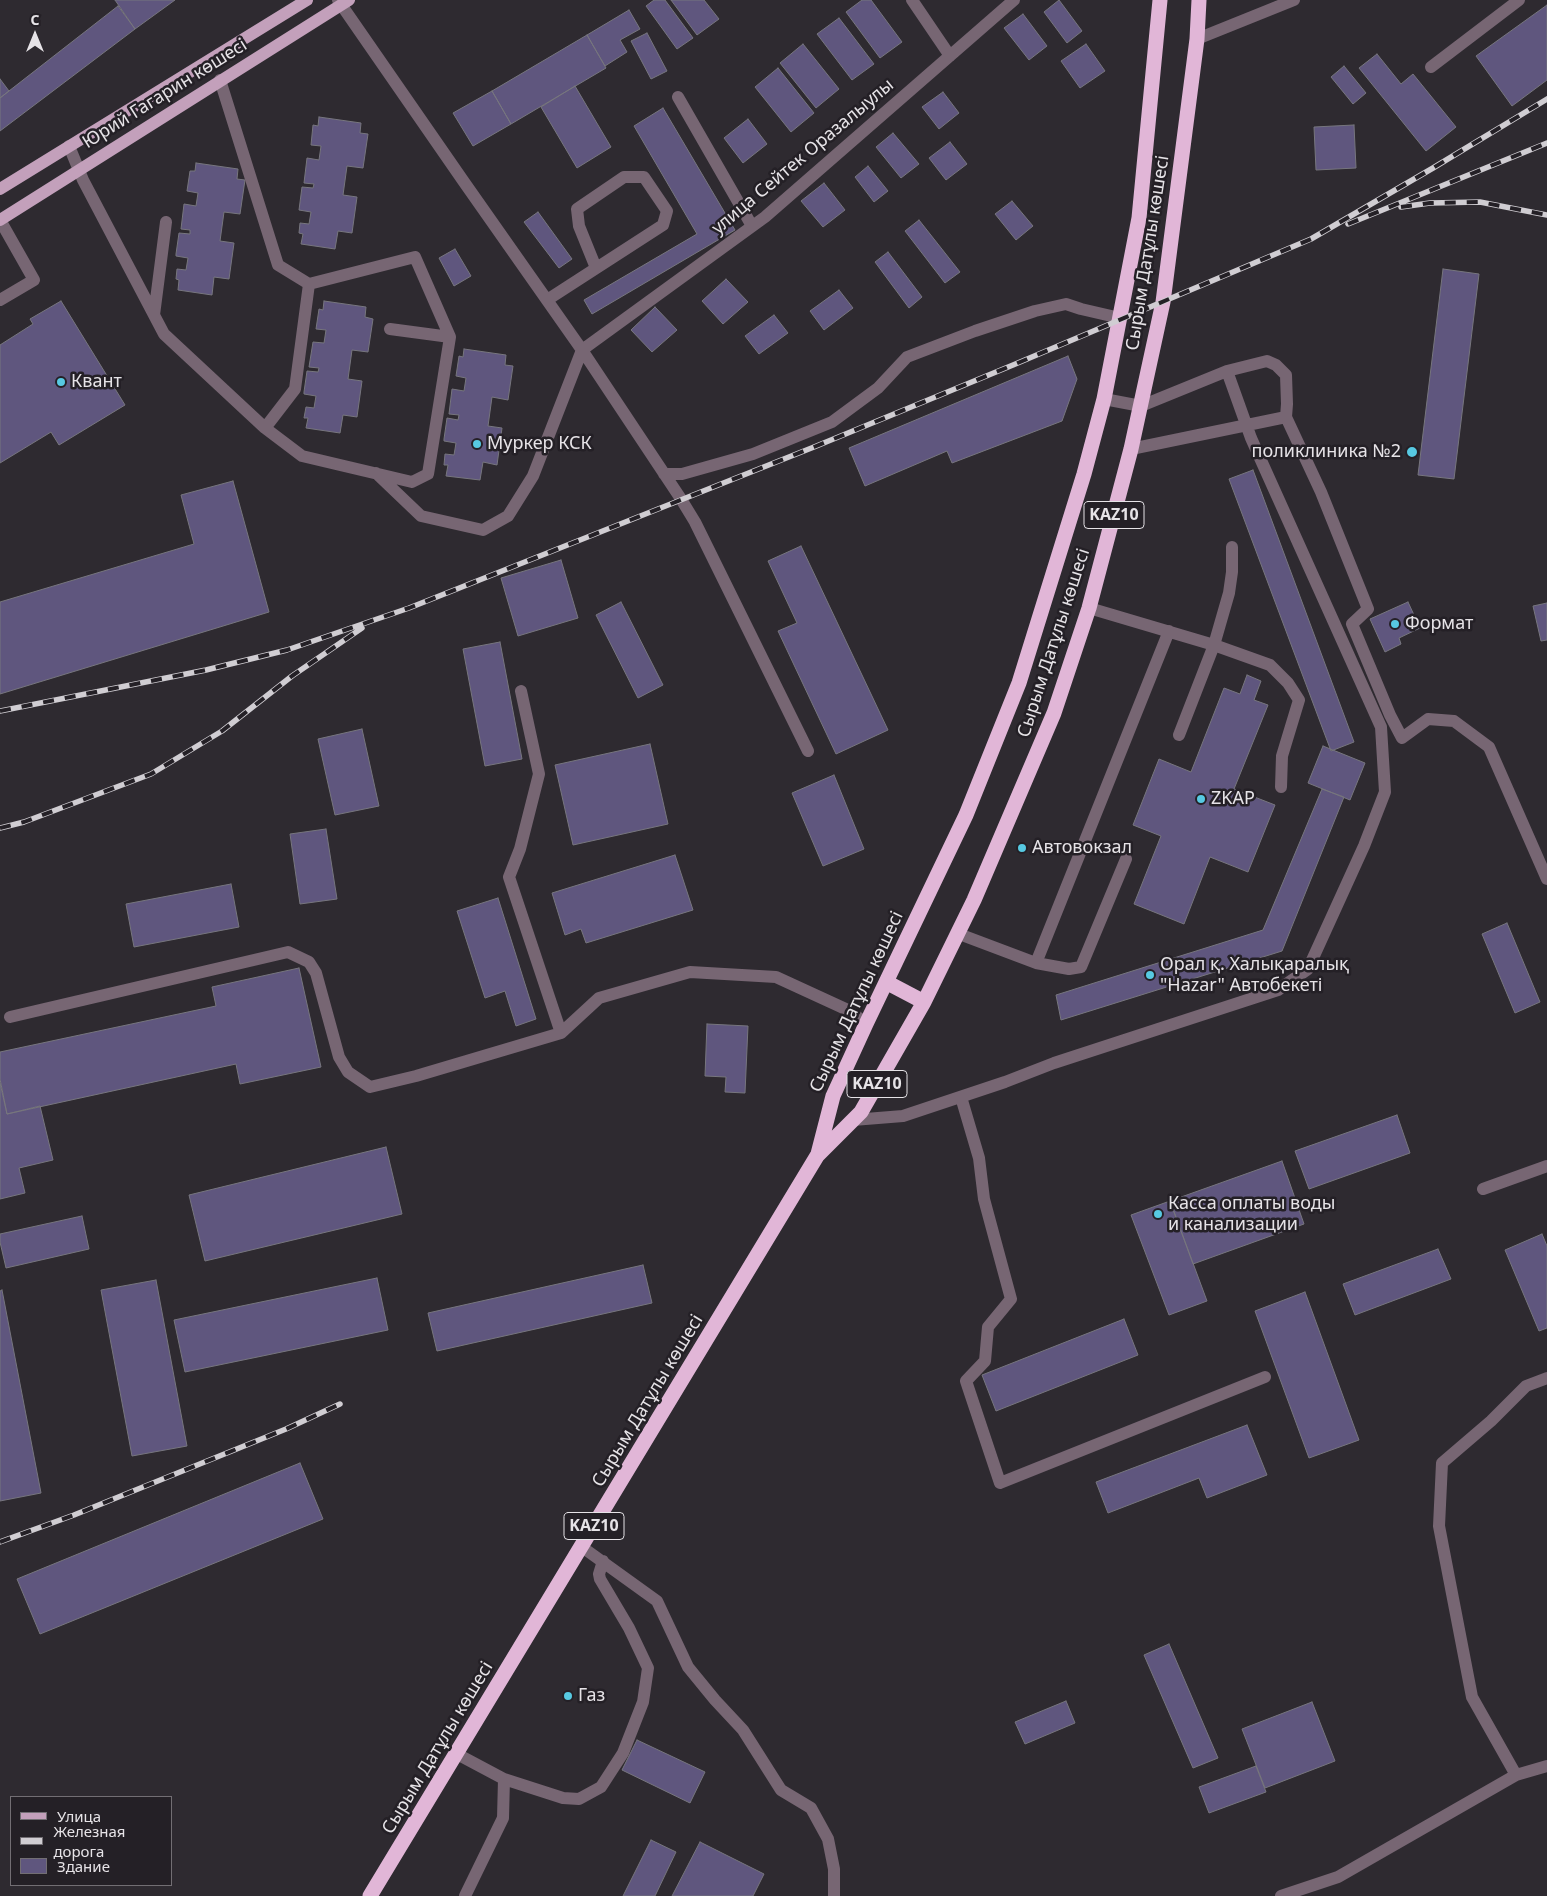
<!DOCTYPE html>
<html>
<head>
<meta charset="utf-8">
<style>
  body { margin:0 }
  #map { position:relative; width:1547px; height:1896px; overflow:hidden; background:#2e2a30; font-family:"Noto Sans",sans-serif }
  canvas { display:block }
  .legend { position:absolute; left:10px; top:1796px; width:162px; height:90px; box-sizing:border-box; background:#242026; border:1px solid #726e73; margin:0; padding:6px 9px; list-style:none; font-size:15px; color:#e6e3e7 }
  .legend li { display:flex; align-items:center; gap:10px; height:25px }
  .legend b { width:25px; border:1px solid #726e73 }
  .north { position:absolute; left:10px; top:10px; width:50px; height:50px; -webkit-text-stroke:4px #242026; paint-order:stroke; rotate:0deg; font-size:14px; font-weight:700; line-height:20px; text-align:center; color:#e6e3e7 }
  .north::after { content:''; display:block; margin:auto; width:18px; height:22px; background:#e6e3e7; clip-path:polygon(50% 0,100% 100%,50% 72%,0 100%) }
</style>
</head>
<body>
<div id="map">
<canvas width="1547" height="1896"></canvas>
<ul class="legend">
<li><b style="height:6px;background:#c3a0bb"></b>Улица</li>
<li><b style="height:6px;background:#d0cdd2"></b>Железная дорога</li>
<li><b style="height:14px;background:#5f567e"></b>Здание</li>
</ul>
<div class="north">С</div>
</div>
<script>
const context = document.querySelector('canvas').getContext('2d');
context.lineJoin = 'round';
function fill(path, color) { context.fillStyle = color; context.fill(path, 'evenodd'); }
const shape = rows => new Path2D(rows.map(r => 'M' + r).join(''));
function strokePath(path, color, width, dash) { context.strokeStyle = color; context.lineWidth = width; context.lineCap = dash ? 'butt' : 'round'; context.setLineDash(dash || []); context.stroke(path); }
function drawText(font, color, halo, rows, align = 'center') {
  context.font = font + ' "Noto Sans",sans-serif'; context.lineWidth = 5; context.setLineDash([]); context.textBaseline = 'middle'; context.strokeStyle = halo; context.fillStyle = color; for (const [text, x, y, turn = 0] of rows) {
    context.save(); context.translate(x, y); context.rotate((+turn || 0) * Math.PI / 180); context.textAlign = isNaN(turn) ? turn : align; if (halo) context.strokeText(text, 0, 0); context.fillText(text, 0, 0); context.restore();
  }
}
const building = shape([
  [115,0,175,0,135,29,115,0],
  [654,0,665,0,693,38,677,49,646,6,654,0],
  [671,0,704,0,719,19,697,35,671,0],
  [862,0,871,0,902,42,880,58,846,12,862,0],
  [1059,0,1082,31,1067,43,1044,12,1059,0],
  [1547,5,1547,80,1512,106,1476,56,1547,5],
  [118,6,135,29,0,131,0,98,118,6],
  [629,10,640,29,620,40,627,52,605,66,587,35,629,10],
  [1023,14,1047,46,1029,60,1004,28,1023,14],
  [839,18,874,64,852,80,817,34,839,18],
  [647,33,667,71,651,79,631,41,647,33],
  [587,35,606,68,511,124,492,91,587,35],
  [803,44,839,89,816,108,780,63,803,44],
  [1086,44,1105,71,1080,88,1061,61,1086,44],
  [1377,54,1401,84,1413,74,1456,127,1426,151,1359,68,1377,54],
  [1344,66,1366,93,1353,104,1331,77,1344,66],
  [778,68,814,113,791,132,755,87,778,68],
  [0,79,9,91,0,98,0,79],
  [575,86,611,147,577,168,541,107,575,86],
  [492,91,511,124,473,146,453,113,492,91],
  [943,92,959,113,939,129,922,107,943,92],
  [663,108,735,230,592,314,584,300,697,234,634,126,663,108],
  [319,117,361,123,360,133,368,134,363,168,347,166,343,195,357,197,352,233,338,231,335,249,301,244,303,234,299,233,300,223,309,224,311,212,299,210,302,187,313,188,314,184,304,183,307,158,319,160,321,146,311,145,313,125,318,126,319,117],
  [748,119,767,144,743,163,724,138,748,119],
  [1354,125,1356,168,1316,170,1314,127,1354,125],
  [893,133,919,164,901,178,876,147,893,133],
  [950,142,967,164,946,180,929,158,950,142],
  [196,163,238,169,237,179,245,180,240,214,224,212,220,241,234,243,229,279,214,277,212,295,178,290,179,280,176,279,177,269,186,270,188,258,176,256,176,254,179,233,190,234,190,230,181,229,184,204,196,206,198,193,187,191,190,171,195,171,196,163],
  [868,166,888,191,874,202,855,177,868,166],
  [824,183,845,210,823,227,801,201,824,183],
  [1012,201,1033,226,1016,240,995,214,1012,201],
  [538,212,572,259,559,268,524,222,538,212],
  [919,220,960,272,945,283,905,231,919,220],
  [455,249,471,276,454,286,439,258,455,249],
  [888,252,922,297,909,308,875,262,888,252],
  [1443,269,1479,274,1454,479,1418,475,1443,269],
  [726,279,748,302,723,324,702,301,726,279],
  [839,290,853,308,824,330,810,311,839,290],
  [61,301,125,405,59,445,51,432,0,463,0,345,33,324,30,319,61,301],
  [324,301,366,307,365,317,373,319,368,352,352,350,348,379,362,381,357,417,343,415,340,433,306,428,308,418,304,418,306,407,314,408,316,396,304,394,304,392,307,371,318,372,319,368,309,367,313,342,324,343,326,330,316,329,319,309,323,310,324,301],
  [655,307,677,330,652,352,631,330,655,307],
  [774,315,788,333,759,354,745,336,774,315],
  [464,349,506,355,505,365,513,366,508,400,492,397,488,426,502,428,497,465,483,462,480,480,446,476,448,465,444,465,445,454,454,455,456,443,444,441,444,439,447,418,458,420,459,415,449,414,452,389,464,391,466,378,456,376,459,356,463,357,464,349],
  [1068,356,1077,379,1062,421,952,463,947,451,865,486,849,448,1068,356],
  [1253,470,1354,742,1331,751,1229,479,1253,470],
  [233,481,269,612,0,694,0,602,194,544,181,495,233,481],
  [801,546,888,730,836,754,778,631,797,623,768,561,801,546],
  [561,560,578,618,518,636,501,578,561,560],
  [621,602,663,685,638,698,596,615,621,602],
  [1408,602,1420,628,1399,638,1401,644,1385,652,1370,619,1408,602],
  [1547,603,1547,640,1541,641,1533,606,1547,603],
  [500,642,522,759,485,766,463,649,500,642],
  [1247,675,1261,681,1254,700,1268,705,1234,789,1275,805,1248,872,1210,857,1184,924,1134,904,1161,836,1133,825,1159,759,1191,772,1224,688,1240,694,1247,675],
  [362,729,379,806,335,815,318,739,362,729],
  [650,744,668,824,573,845,555,765,650,744],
  [1323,746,1365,763,1350,800,1308,783,1323,746],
  [834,775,864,849,823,866,792,793,834,775],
  [1322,789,1344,797,1282,951,1061,1020,1056,995,1263,930,1322,789],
  [326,829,337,899,300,904,290,834,326,829],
  [675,855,693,910,586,943,581,929,565,935,552,893,675,855],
  [231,884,239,927,134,947,126,904,231,884],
  [498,898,536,1019,516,1026,505,991,485,998,457,911,498,898],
  [1507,923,1540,1002,1515,1013,1482,934,1507,923],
  [299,968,321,1067,240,1084,236,1064,7,1114,0,1079,0,1052,216,1006,212,987,299,968],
  [707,1024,748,1026,745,1093,725,1092,726,1077,705,1076,707,1024],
  [0,1083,7,1114,40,1106,53,1160,19,1168,25,1193,0,1199,0,1083],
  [1397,1115,1410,1153,1309,1189,1295,1151,1397,1115],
  [386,1147,402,1214,205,1261,189,1195,386,1147],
  [1282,1161,1304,1224,1193,1264,1170,1201,1282,1161],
  [1170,1201,1207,1301,1169,1315,1131,1215,1170,1201],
  [82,1216,89,1249,6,1268,0,1242,0,1234,82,1216],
  [1542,1234,1547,1246,1547,1328,1539,1331,1505,1250,1542,1234],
  [1438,1249,1451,1279,1355,1315,1343,1284,1438,1249],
  [643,1265,652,1303,437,1351,428,1313,643,1265],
  [377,1278,388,1330,185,1372,174,1320,377,1278],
  [156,1280,187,1446,132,1456,101,1290,156,1280],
  [2,1290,41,1493,0,1501,0,1291,2,1290],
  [1305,1292,1359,1440,1309,1458,1255,1311,1305,1292],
  [1124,1319,1138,1355,996,1411,982,1375,1124,1319],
  [1247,1425,1267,1475,1207,1498,1199,1478,1108,1513,1096,1482,1247,1425],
  [300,1463,323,1519,40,1634,17,1579,300,1463],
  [1169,1644,1218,1758,1193,1768,1144,1655,1169,1644],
  [1066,1701,1075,1723,1025,1744,1015,1722,1066,1701],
  [1312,1702,1335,1761,1265,1788,1242,1729,1312,1702],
  [637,1740,705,1772,690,1803,622,1770,637,1740],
  [1256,1766,1266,1792,1209,1813,1199,1787,1256,1766],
  [651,1840,676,1852,655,1896,623,1896,651,1840],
  [700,1842,764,1874,753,1896,672,1896,700,1842]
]);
const minor = shape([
  [338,0,464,182,582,350,681,499,695,522,808,751],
  [912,0,950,56],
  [1197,39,1294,0],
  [1431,67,1519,0],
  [220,80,278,265,309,284,295,389,265,428],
  [678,97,752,226],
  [69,146,83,180,164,334,265,428,302,456,412,482,428,474,450,337,415,257,309,284],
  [0,220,34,280,0,300],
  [547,300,663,225,667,211,644,177,624,177,577,209,579,226,596,268],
  [154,315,166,222],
  [390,329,450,337],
  [1227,371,1267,361,1276,365,1286,375,1287,404,1286,417,1321,492,1368,609,1352,624,1390,715,1402,738,1428,719,1454,721,1489,747,1547,879],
  [1131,449,1286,417],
  [376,473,421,516,483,530,508,516,533,476,582,350,765,217,1014,0],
  [664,474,682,474,753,454,832,422,878,388,907,357,975,331,1035,311,1066,304,1081,309,1120,318],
  [1089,608,1214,645,1270,665,1288,683,1299,700,1282,756,1281,787],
  [521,691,539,774,520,849,509,877,561,1033],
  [1179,735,1214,645,1229,593,1232,572,1232,547],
  [959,934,1036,963,1069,969,1081,967,1126,859],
  [1036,963,1169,631],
  [10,1017,288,952,309,962,316,973,339,1057,348,1072,370,1087,416,1076,561,1033,599,998,690,972,776,977,850,1011,866,1024],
  [961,1097,979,1158,984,1199,1011,1299,988,1327,985,1361,966,1381,1000,1483,1265,1377],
  [853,1120,903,1116,1005,1082,1054,1063,1278,990,1308,969,1364,846,1385,792,1381,727,1251,438,1227,371,1141,406,1104,399],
  [1483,1189,1547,1166],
  [582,1547,657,1601,688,1667,715,1700,743,1730,781,1790,811,1808,828,1839,834,1869,834,1896],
  [457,1754,504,1779,563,1798,579,1799,601,1787,623,1753,643,1702,648,1668,629,1628,600,1579,599,1574,603,1561],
  [1516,1775,1472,1697,1439,1526,1442,1463,1491,1421,1526,1386,1547,1378],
  [465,1896,503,1818,504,1779],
  [1281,1896,1338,1877,1516,1775,1547,1766]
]);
const major = shape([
  [0,189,307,0],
  [0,220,349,0]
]);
const highway = shape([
  [886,982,924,1002],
  [818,1154,833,1096,866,1024,966,815,1019,683,1084,474,1104,399,1139,218,1160,0],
  [370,1896,817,1156,861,1112,924,1002,974,900,1054,713,1089,608,1131,449,1163,302,1197,39,1199,0]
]);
const rail = shape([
  [1401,207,1430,203,1480,202,1547,215],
  [1348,224,1547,143],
  [0,711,206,670,287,650,409,608,814,447,1013,365,1311,239,1433,168,1547,99],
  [0,828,24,822,151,774,222,731,292,676,362,628],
  [0,1542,74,1515,286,1429,340,1404]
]);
const markers = [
  [61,382,5,"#57c9e2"],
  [477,444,5,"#57c9e2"],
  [1412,452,6,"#57c9e2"],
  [1395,624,5,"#57c9e2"],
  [1201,799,5,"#57c9e2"],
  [1022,848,5,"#57c9e2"],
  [1150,975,5,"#57c9e2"],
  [1158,1214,5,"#57c9e2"],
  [568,1696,5,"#57c9e2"]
];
const shields = [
  [1114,515,60],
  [877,1084,60],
  [594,1526,60]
];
const shieldNames = [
  ["KAZ10",1114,515],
  ["KAZ10",877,1084],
  ["KAZ10",594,1526]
];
const streetNames = [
  ["Юрий Гагарин көшесі",165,94,-32],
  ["улица Сейтек Оразалыулы",803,157,-40],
  ["Сырым Датұлы көшесі",1148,253,-81],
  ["Сырым Датұлы көшесі",1054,643,-72],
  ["Сырым Датұлы көшесі",857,1002,-65],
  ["Сырым Датұлы көшесі",648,1401,-59],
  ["Сырым Датұлы көшесі",438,1748,-59]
];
const poiNames = [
  ["Квант",71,382],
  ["Муркер КСК",487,444],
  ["поликлиника №2",1401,452,"right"],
  ["Формат",1405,624],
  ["ZKAP",1211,799],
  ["Автовокзал",1032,848],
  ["Орал қ. Халықаралық",1160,965],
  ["\"Hazar\" Автобекеті",1160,986],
  ["Касса оплаты воды",1168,1204],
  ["и канализации",1168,1225],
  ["Газ",578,1696]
];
fill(building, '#5f567e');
strokePath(building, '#77767e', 1);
strokePath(minor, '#776673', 12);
strokePath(major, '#c3a0bb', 12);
strokePath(highway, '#e1b6d7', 15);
strokePath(rail, '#d0cdd2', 5.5);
strokePath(rail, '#242026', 4, [11]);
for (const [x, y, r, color] of markers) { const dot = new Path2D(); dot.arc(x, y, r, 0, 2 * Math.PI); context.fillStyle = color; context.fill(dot); strokePath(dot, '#242026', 2); }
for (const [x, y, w] of shields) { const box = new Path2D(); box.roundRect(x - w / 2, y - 13.5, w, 27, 4); context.fillStyle = '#242026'; context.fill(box); strokePath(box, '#e6e3e7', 1); }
drawText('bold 16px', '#e6e3e7', null, shieldNames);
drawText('18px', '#e6e3e7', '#242026', streetNames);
drawText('18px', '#e6e3e7', '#242026', poiNames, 'left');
</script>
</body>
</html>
